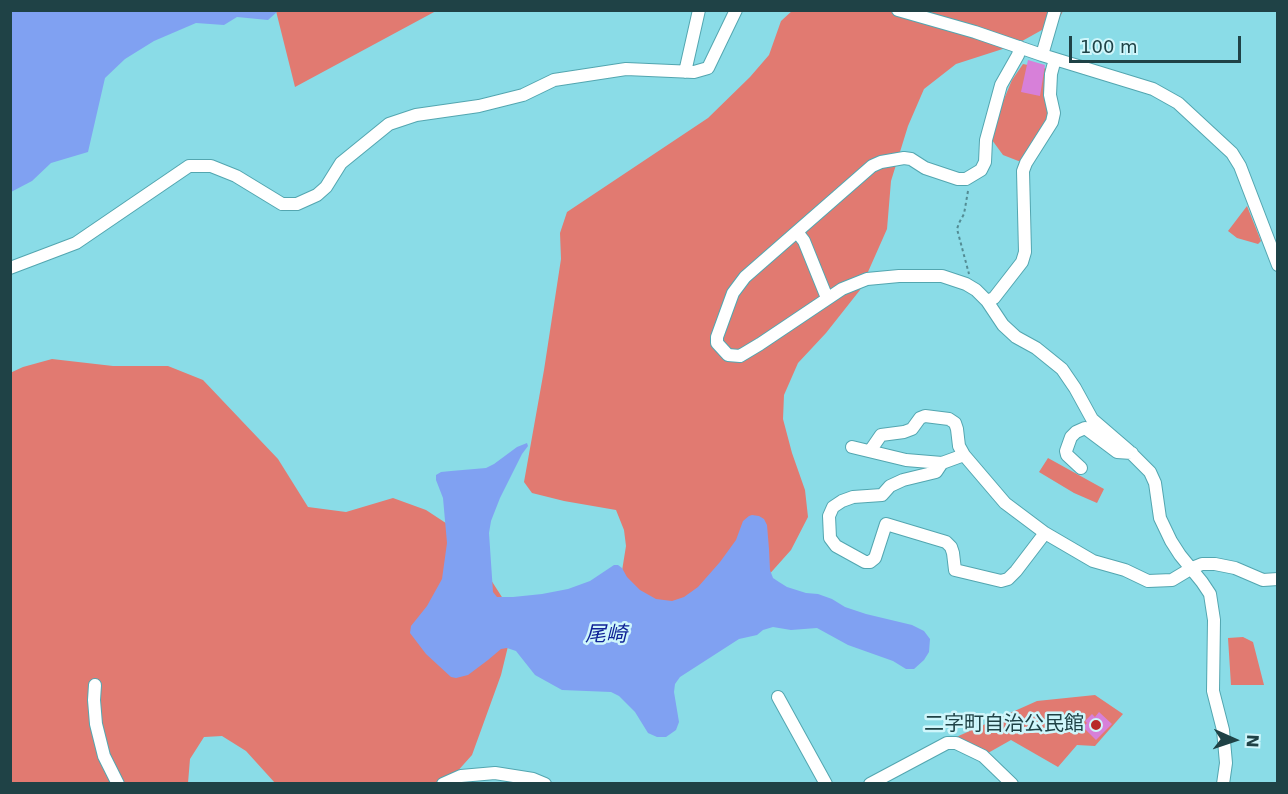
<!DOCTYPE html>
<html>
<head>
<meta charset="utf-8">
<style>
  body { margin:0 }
  #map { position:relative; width:1288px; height:794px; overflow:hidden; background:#8adce7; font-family:"DejaVu Sans",sans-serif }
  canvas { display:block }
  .frame { position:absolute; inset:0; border:12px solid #1f4246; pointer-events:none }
  .north { position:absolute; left:1204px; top:710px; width:60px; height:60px; -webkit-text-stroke:4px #cff6fb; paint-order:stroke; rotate:93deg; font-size:16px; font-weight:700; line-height:24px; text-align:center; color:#1f4246 }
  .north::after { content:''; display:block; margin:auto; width:21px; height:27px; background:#1f4246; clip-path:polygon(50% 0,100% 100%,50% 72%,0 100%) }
  .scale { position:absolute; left:1069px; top:36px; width:172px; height:27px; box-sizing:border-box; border:3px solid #1f4246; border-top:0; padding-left:8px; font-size:18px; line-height:21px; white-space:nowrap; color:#1f4246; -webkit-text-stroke:4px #cff6fb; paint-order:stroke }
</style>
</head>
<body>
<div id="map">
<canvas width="1288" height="794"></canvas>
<div class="frame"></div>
<div class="north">N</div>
<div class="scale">100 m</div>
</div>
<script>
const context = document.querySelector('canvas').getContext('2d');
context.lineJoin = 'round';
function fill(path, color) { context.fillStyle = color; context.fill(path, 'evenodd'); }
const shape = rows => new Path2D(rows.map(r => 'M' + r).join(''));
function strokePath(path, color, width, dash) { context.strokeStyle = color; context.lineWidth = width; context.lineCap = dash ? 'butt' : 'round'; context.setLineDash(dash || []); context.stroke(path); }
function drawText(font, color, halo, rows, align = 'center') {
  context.font = font + ' "DejaVu Sans","Noto Sans JP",sans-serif'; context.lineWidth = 5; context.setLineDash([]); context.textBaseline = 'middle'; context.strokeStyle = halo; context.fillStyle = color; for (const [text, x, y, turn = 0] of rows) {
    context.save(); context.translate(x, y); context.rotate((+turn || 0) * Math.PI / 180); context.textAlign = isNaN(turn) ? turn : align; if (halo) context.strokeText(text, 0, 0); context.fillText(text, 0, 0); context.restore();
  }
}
const green = shape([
  [793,10,1063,11,1058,21,1015,45,956,64,924,89,908,126,891,181,887,229,860,290,826,333,798,363,784,395,783,419,792,453,805,490,808,517,791,550,758,587,708,624,617,602,626,546,624,530,616,510,564,501,532,493,524,482,544,370,561,259,560,233,567,212,708,118,750,77,769,55,781,21],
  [276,11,436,11,295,87],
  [1023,64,1048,69,1048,120,1021,162,1003,155,992,140,994,123,1012,80],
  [1247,206,1261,241,1258,244,1237,238,1228,231],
  [52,359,113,366,168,366,203,380,278,459,308,507,346,512,393,498,426,510,461,533,507,605,511,634,501,675,472,755,447,783,275,783,246,751,222,736,204,737,190,759,188,783,11,784,10,373,23,367],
  [1048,458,1104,489,1097,503,1074,493,1039,472],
  [1243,637,1253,642,1264,685,1231,685,1228,638],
  [1095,695,1123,714,1095,746,1077,745,1058,767,1011,740,988,753,954,738,1037,701]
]);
const water = shape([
  [11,10,276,10,277,12,268,20,237,17,224,25,196,23,154,41,125,59,105,78,88,152,51,163,32,181,11,192],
  [527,443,528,446,522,454,500,498,491,521,489,533,493,592,497,597,513,597,542,594,568,589,590,581,614,565,618,565,622,568,627,577,640,590,656,599,672,601,684,597,698,587,720,562,736,540,743,521,749,516,752,515,759,516,764,519,767,525,769,549,770,570,773,578,779,582,787,587,806,593,818,594,832,599,845,607,866,614,912,625,924,631,930,639,929,652,924,660,914,669,906,669,893,661,848,645,817,628,791,630,773,627,763,630,757,635,739,639,680,677,675,684,674,692,679,722,676,730,666,737,657,737,648,733,635,712,619,696,611,692,562,690,535,675,516,651,507,648,501,649,488,660,468,675,456,678,451,677,426,654,410,633,411,626,427,606,442,579,447,543,443,498,436,480,436,475,441,472,451,471,486,468,494,464,517,447]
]);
const building = shape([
  [1028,60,1045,65,1040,96,1021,92],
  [1099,712,1112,724,1096,740,1083,727,1087,723,1085,721,1092,714,1095,717]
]);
const path = shape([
  [968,191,964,214,959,223,957,229,969,274]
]);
const minor = shape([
  [898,10,975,32,1042,55,1153,89,1178,103,1232,153,1240,166,1278,265],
  [1020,47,1018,55,1001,85,986,140,985,162,981,170,966,179,958,179,925,168,911,159,904,158,881,162,872,166,745,277,733,293,717,337,717,343,728,355,740,356,760,344,842,289,867,279,899,276,942,276,966,284,976,290,987,301,1003,325,1016,337,1036,348,1062,369,1075,388,1092,419,1128,450,1150,472,1155,483,1160,518,1171,541,1180,555,1202,582,1210,594,1214,620,1213,691,1223,730,1226,763,1223,784],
  [1042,55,1055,10],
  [685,72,699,10],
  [797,232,804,241,827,298],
  [10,268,76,243,189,166,211,166,236,176,282,204,297,204,317,195,326,187,341,163,389,124,416,115,479,106,523,95,554,80,626,69,694,72,708,68,736,10],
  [987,301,994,298,1022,262,1025,252,1023,171,1026,163,1052,122,1054,113,1050,95,1051,74,1055,59],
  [852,447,906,460,942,463],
  [870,451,881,435,904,432,912,429,920,418,925,416,949,419,955,423,957,429,959,446,964,455,1005,503,1045,533,1093,561,1125,570,1148,581,1172,580,1192,568,1202,564,1215,564,1235,568,1263,580,1278,579],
  [964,455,942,463,936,472,903,480,890,486,882,495,853,497,842,501,833,507,829,516,830,538,836,546,865,562,870,562,875,558,886,524,946,542,951,547,953,553,955,570,1001,581,1008,579,1016,571,1045,533],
  [1081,468,1067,455,1066,451,1071,437,1076,432,1085,428,1117,452,1132,453],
  [95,685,94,700,96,724,104,756,118,784],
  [778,697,826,784],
  [443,784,461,776,495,773,533,779,545,784],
  [870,784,947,743,956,743,983,756,1012,784]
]);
const markers = [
  [1096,725,6,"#b82929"]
];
const poiNames = [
  ["二字町自治公民館",1084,725]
];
const waterNames = [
  ["尾崎",606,636]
];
fill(green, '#e17a71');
fill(water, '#80a1f2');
fill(building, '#d780d9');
strokePath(minor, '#53a6b0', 14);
strokePath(path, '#538c94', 2, [3, 3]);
strokePath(minor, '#fff', 12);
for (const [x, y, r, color] of markers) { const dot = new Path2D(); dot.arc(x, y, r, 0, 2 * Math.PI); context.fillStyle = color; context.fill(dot); strokePath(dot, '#cff6fb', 2); }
drawText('20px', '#1f4246', '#cff6fb', poiNames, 'right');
drawText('italic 21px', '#0f2296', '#cff6fb', waterNames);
</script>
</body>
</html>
